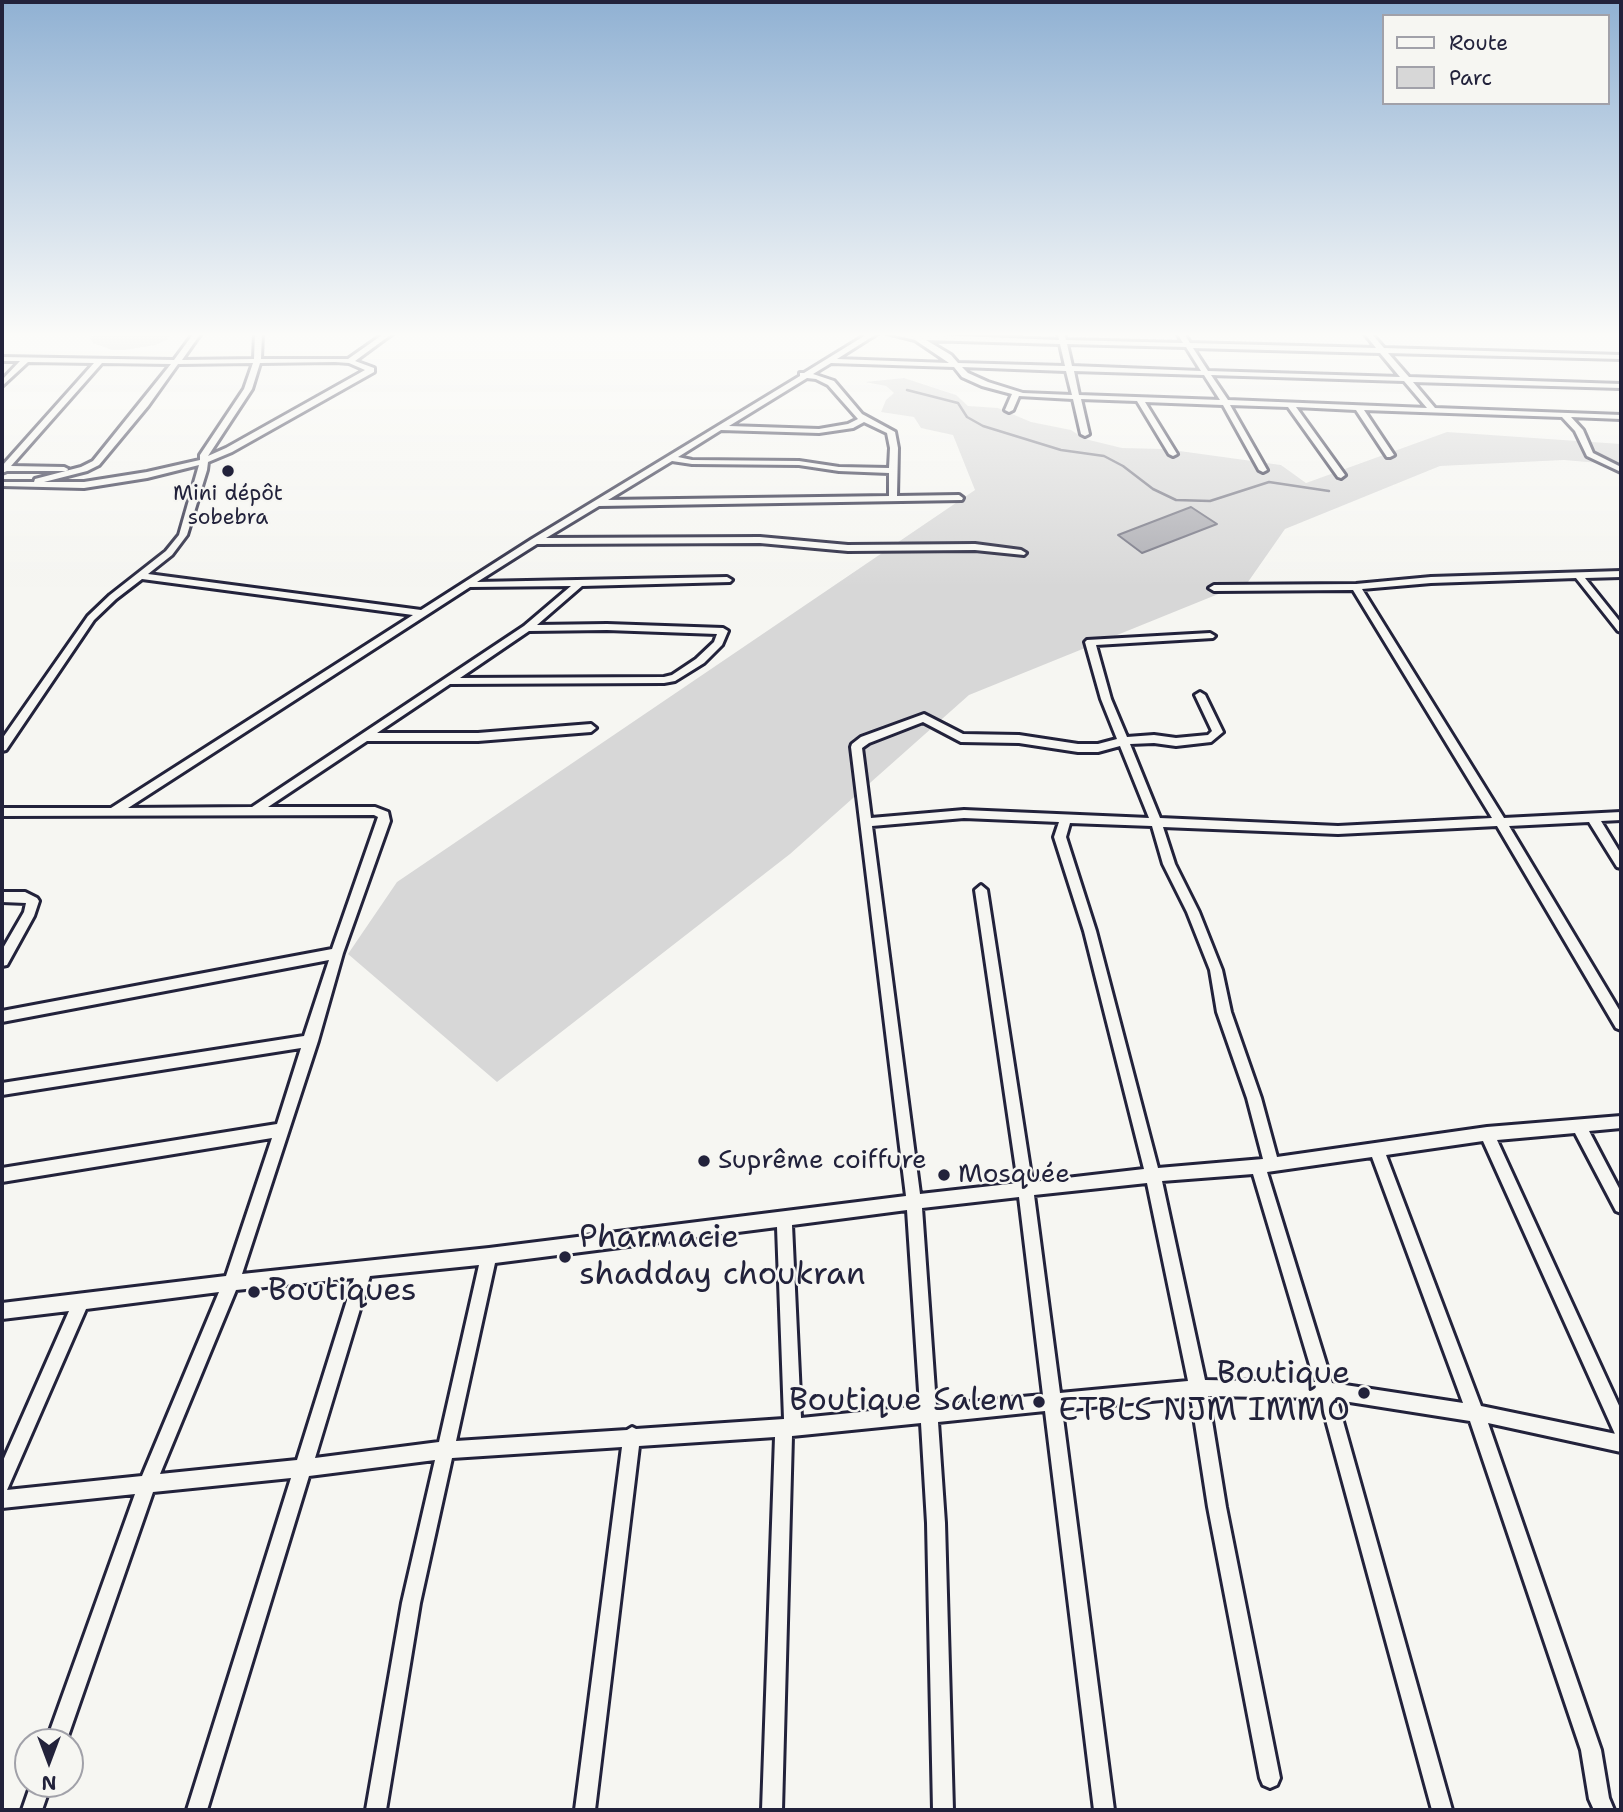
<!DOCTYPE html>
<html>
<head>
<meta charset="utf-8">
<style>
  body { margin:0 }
  #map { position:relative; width:1623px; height:1812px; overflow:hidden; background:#f6f6f2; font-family:"Shantell Sans",sans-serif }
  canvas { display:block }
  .frame { position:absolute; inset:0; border:4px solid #22223b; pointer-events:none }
  .legend { position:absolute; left:1382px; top:14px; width:228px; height:91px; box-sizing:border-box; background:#f6f6f2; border:2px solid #a1a1a9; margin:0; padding:9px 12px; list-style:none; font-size:21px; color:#22223b }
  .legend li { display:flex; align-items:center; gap:14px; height:35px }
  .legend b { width:35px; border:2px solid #a1a1a9 }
  .north { position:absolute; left:14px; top:1728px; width:70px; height:70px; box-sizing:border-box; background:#f6f6f2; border:2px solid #a1a1a9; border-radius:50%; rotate:180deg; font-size:19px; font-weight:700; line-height:28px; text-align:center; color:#22223b }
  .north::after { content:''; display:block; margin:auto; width:24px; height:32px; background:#22223b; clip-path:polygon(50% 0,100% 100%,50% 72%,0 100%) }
</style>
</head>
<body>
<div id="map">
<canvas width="1623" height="1812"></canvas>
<div class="frame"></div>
<ul class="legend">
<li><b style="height:9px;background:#f6f6f2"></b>Route</li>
<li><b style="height:19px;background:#d7d7d7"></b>Parc</li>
</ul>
<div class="north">N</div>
</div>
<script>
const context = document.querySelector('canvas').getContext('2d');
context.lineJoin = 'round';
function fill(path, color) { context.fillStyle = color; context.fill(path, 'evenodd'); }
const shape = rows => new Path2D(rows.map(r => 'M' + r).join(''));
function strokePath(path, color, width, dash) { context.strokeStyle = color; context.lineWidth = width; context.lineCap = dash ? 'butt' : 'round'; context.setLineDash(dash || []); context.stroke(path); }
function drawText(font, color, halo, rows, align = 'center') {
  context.font = font + ' "Shantell Sans",sans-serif'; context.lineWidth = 5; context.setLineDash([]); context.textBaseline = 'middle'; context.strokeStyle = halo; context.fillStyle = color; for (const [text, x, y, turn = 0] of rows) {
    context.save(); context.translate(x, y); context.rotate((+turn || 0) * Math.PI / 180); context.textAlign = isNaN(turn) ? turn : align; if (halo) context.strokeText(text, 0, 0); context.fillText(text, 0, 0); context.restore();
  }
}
const green = shape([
  [95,333,172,333,167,340,155,345,125,350,112,350,93,343,90,338],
  [904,378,956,395,968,406,998,408,1031,422,1071,430,1085,439,1122,448,1165,449,1281,465,1306,483,1447,432,1621,444,1621,465,1564,460,1440,466,1285,529,1248,582,969,695,790,854,497,1082,348,954,397,882,975,490,953,435,921,428,914,417,881,412,886,400,894,393,886,386,865,382]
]);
const water = shape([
  [1191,507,1217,524,1142,553,1118,535,1191,507]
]);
const stream = shape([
  [907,390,958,403,967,417,983,426,1061,450,1104,456,1123,466,1153,489,1176,500,1210,501,1269,482,1329,491]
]);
const street = shape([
  [194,333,201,333,182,360,254,359,255,333,262,333,261,359,348,359,385,333,393,333,355,361,374,368,374,372,232,452,208,462,207,470,187,535,172,555,148,574,421,610,532,539,800,376,800,373,804,373,869,333,878,333,837,359,949,363,915,340,887,333,1059,340,1058,333,1064,333,1066,340,1183,343,1177,333,1184,333,1190,343,1376,348,1364,333,1371,333,1384,348,1621,355,1621,359,1388,353,1409,377,1621,384,1621,388,1413,382,1435,408,1621,415,1621,419,1571,417,1583,430,1593,453,1621,467,1621,472,1587,456,1575,431,1562,417,1364,410,1394,455,1390,457,1387,457,1356,410,1296,407,1345,475,1341,478,1338,477,1288,407,1230,405,1267,470,1263,472,1259,470,1223,405,1145,402,1177,454,1173,456,1169,454,1137,401,1081,399,1089,434,1085,436,1081,434,1073,399,1019,396,1013,410,1009,412,1005,410,1012,394,982,386,962,377,954,367,831,363,813,374,834,381,862,414,895,432,898,448,897,496,959,495,963,498,962,500,599,506,546,538,760,537,848,545,975,544,1021,550,1026,553,1024,555,975,550,848,551,760,543,537,544,477,582,727,577,732,580,730,582,582,586,537,625,607,624,723,628,728,631,722,645,704,663,675,681,664,683,450,684,377,733,478,733,591,724,596,728,591,732,478,741,367,741,268,807,375,807,388,812,390,821,343,953,318,1041,242,1274,489,1248,906,1196,851,747,852,744,861,737,924,714,963,734,1019,735,1078,744,1098,744,1117,739,1101,699,1085,642,1087,640,1210,633,1215,636,1213,638,1096,645,1111,699,1127,737,1154,735,1176,738,1208,735,1212,731,1195,695,1200,692,1205,695,1223,732,1211,742,1176,746,1154,743,1130,744,1160,818,1338,826,1492,818,1353,590,1214,591,1209,588,1214,585,1356,584,1431,577,1621,571,1621,577,1585,578,1621,623,1621,632,1618,631,1576,578,1431,583,1362,589,1504,818,1621,812,1621,820,1601,821,1621,854,1621,868,1617,867,1589,822,1509,826,1621,1013,1621,1030,1616,1028,1497,826,1338,834,1163,827,1175,864,1199,912,1222,970,1231,1012,1261,1098,1277,1157,1487,1127,1621,1116,1621,1128,1589,1131,1621,1192,1621,1213,1616,1211,1575,1133,1497,1140,1621,1410,1621,1452,1488,1423,1601,1750,1609,1798,1614,1810,1594,1810,1589,1799,1581,1750,1470,1421,1337,1400,1452,1810,1432,1810,1320,1398,1208,1396,1226,1507,1280,1778,1277,1785,1270,1788,1263,1785,1260,1778,1208,1507,1191,1397,1062,1410,1114,1810,1094,1810,1045,1411,938,1422,945,1523,953,1810,933,1810,927,1523,921,1423,792,1436,782,1810,762,1810,775,1437,639,1446,595,1810,575,1810,622,1447,452,1458,420,1603,386,1810,366,1810,402,1603,435,1460,309,1476,207,1810,187,1810,291,1478,153,1492,66,1742,46,1742,135,1494,2,1508,2,1463,69,1311,2,1319,2,1303,226,1276,272,1138,2,1182,2,1168,277,1124,301,1048,2,1095,2,1083,304,1036,329,960,2,1022,2,1011,332,949,378,817,374,815,2,816,2,808,111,808,413,615,142,579,116,599,94,620,6,750,2,751,2,739,88,616,110,595,166,551,179,535,199,465,147,478,84,488,2,486,2,482,34,482,35,479,81,467,93,461,171,364,102,363,11,466,64,467,68,469,67,471,7,471,2,473,2,466,94,363,28,362,2,386,2,380,20,361,2,361,2,357,174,360,194,333],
  [926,340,1060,344,1065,366,958,363,951,355,926,340],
  [1067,344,1186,347,1201,371,1072,366,1067,344],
  [1193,348,1380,353,1400,377,1208,371,1193,348],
  [335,362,349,363,365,370,226,448,208,456,252,389,260,363,335,362],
  [253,363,244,389,200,455,200,460,147,472,84,482,44,482,87,471,99,465,148,406,178,364,253,363],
  [962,367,1066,371,1072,395,1023,393,988,382,968,373,962,367],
  [1074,371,1204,375,1220,400,1079,395,1074,371],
  [1211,375,1404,381,1427,408,1228,400,1211,375],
  [807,378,816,379,828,385,858,419,848,424,819,429,729,426,807,378],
  [864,422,887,433,890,448,889,468,839,467,799,461,692,460,678,457,721,430,819,433,853,428,864,422],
  [672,461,692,464,799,465,839,471,889,473,889,496,608,500,672,461],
  [571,586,524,626,252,807,128,808,470,587,571,586],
  [607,630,717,634,714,642,696,659,672,675,664,677,460,678,529,631,607,630],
  [923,722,961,742,1019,743,1078,752,1098,752,1120,746,1149,818,964,810,871,818,862,748,869,743,923,722],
  [964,818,1059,822,1054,837,1084,931,1144,1169,1032,1182,987,890,981,885,975,890,1018,1183,920,1194,872,826,964,818],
  [1070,823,1152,826,1163,864,1187,912,1210,970,1217,1012,1247,1098,1263,1159,1158,1168,1096,931,1066,837,1070,823],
  [1483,1141,1615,1434,1616,1434,1481,1406,1386,1155,1483,1141],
  [1372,1157,1463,1403,1332,1383,1267,1172,1372,1157],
  [1253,1174,1315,1382,1205,1380,1162,1181,1253,1174],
  [1147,1183,1188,1381,1060,1393,1034,1195,1147,1183],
  [1019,1197,1043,1395,936,1405,922,1208,1019,1197],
  [907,1210,920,1406,801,1418,792,1225,907,1210],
  [777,1227,784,1419,636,1429,632,1427,627,1430,456,1441,495,1263,777,1227],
  [479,1265,439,1442,315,1458,370,1276,479,1265],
  [354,1278,297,1460,160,1474,236,1290,354,1278],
  [219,1292,142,1476,7,1490,86,1309,219,1292],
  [2,892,25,892,37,898,39,901,34,916,7,965,2,966,2,950,24,912,26,903,2,902,2,892],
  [31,1784,51,1784,42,1810,22,1810,31,1784]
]);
const markers = [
  [228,471,7,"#22223b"],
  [704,1161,7,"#22223b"],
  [944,1175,7,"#22223b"],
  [565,1257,7,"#22223b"],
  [254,1292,7,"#22223b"],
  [1364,1393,7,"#22223b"],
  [1039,1402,7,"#22223b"]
];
const farPoinames = [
  ["Mini dépôt",228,495],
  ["sobebra",228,519]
];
const poiNames = [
  ["Suprême coiffure",718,1161],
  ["Mosquée",958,1175]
];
const nearPoinames = [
  ["Pharmacie",579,1239],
  ["shadday choukran",579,1276],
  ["Boutiques",268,1292],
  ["Boutique",1350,1375,"right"],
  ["ETBLS NJM IMMO",1350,1412,"right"],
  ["Boutique Salem",1025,1402,"right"]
];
fill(green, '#d7d7d7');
fill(water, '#adadb3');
strokePath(water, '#757583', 2);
strokePath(stream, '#757583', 2.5);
strokePath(street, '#22223b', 6);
fill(street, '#f6f6f2');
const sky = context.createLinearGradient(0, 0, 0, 587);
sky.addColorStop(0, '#90b1d3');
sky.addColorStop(0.57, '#fbfbf9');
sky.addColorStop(1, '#fbfbf900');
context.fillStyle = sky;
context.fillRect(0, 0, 1623, 587);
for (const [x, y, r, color] of markers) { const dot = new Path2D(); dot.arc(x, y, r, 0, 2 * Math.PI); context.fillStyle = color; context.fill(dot); strokePath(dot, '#f6f6f2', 2.5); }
drawText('21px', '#22223b', '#f6f6f2', farPoinames);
drawText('26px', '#22223b', '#f6f6f2', poiNames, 'left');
drawText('32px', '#22223b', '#f6f6f2', nearPoinames, 'left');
</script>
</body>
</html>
